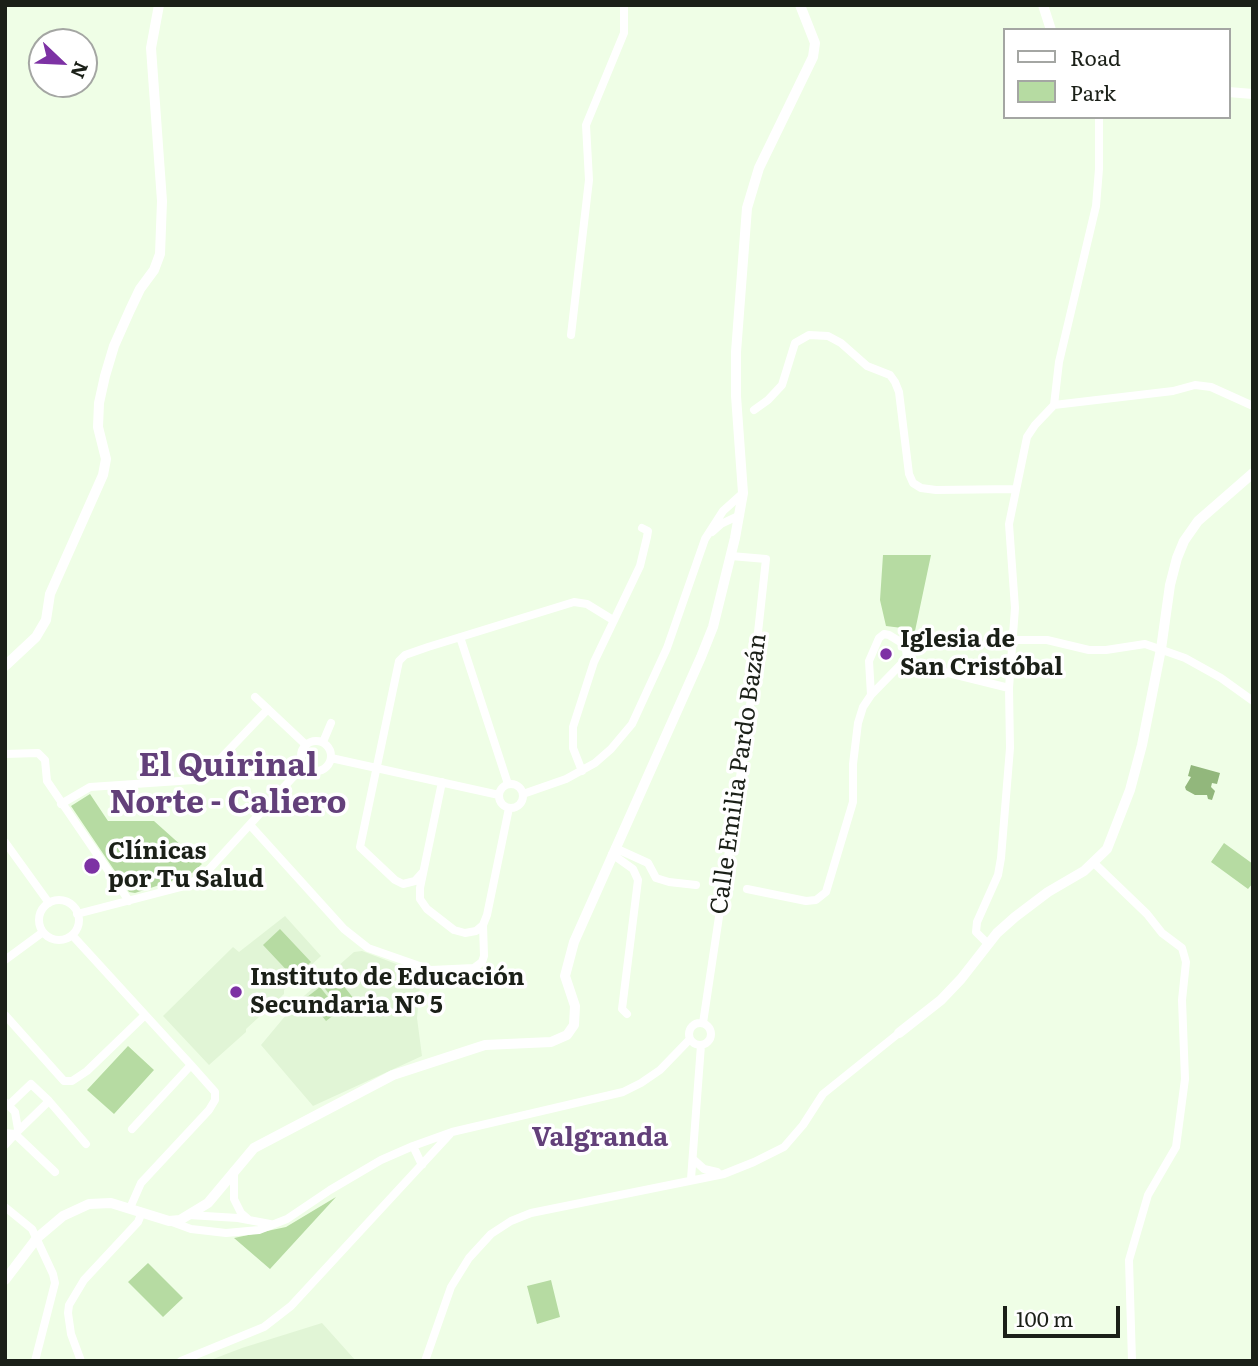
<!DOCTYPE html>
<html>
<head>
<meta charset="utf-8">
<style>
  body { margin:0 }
  #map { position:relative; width:1258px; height:1366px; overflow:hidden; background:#effee6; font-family:Literata,serif }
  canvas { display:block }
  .frame { position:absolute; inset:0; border:7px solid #1b2018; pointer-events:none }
  .legend { position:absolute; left:1003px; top:28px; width:228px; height:91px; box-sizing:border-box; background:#fff; border:2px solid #a4a6a3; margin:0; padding:9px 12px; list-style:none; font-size:21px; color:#1b2018 }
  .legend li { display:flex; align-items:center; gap:14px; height:35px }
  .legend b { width:35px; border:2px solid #a4a6a3 }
  .north { position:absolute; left:28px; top:28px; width:70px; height:70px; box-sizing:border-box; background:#fff; border:2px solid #a4a6a3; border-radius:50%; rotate:113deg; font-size:19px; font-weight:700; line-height:28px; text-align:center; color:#1b2018 }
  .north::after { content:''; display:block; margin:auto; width:24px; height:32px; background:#7d32a4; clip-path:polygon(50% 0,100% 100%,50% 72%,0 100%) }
  .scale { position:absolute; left:1003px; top:1306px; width:117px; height:32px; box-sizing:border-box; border:4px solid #1b2018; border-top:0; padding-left:9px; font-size:21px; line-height:24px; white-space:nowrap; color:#1b2018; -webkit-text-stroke:5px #fff; paint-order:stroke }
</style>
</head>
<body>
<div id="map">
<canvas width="1258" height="1366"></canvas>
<div class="frame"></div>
<ul class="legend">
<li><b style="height:9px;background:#fff"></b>Road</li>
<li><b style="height:19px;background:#b6dba2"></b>Park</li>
</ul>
<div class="north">N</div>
<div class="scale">100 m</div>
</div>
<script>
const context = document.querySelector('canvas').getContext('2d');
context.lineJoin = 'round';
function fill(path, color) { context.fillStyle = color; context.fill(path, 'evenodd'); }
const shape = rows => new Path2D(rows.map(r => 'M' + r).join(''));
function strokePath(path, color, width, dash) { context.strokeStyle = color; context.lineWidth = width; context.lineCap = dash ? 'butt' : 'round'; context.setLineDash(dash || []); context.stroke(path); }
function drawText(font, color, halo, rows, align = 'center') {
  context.font = font + ' Literata,serif'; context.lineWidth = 7; context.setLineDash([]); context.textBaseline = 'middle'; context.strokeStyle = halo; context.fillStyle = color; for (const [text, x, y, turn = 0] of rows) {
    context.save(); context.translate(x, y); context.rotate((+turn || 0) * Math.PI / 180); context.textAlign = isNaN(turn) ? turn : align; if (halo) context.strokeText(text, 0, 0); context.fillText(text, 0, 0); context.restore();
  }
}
const built = shape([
  [285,916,321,956,284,990,284,994,246,1029,246,1032,209,1065,163,1016,233,947,239,952],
  [362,951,412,970,420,986,417,1018,422,1056,313,1106,261,1045,296,1003,354,952],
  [322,1323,356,1361,208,1361,242,1348]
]);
const green = shape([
  [883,555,931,555,911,650,902,628,886,626,880,600],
  [90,794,108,821,154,821,202,864,192,873,178,879,135,893,129,892,71,806],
  [1224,843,1253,864,1253,883,1248,889,1211,862],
  [280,929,311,962,294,978,263,945],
  [335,975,354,999,341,1009,322,985],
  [320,987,339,1011,326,1021,307,997],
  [128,1046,154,1070,114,1114,87,1090],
  [336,1197,270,1269,234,1238,286,1227],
  [148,1263,183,1298,163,1317,128,1282],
  [551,1280,560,1317,537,1324,527,1286]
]);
const water = shape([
  [1191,765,1220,773,1217,784,1212,783,1211,787,1215,791,1212,800,1208,799,1207,795,1195,795,1186,790,1185,787,1191,777,1188,776]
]);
const street = shape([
  [571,335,589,180,586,125,624,33,624,5],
  [1054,405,1173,391,1195,385,1211,387,1253,406],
  [754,410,768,400,782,385,795,343,809,335,828,336,841,343,867,366,890,375,895,382,899,392,909,474,913,483,921,488,936,490,1016,489],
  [712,532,721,524,740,515],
  [460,637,508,784],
  [1014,640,1047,640,1089,650,1106,650,1145,644,1185,658,1221,678,1253,701],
  [871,695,907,658],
  [255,697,306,745],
  '301 756a15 15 0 1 1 30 0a15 15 0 1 1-30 0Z',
  [323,742,331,723],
  [5,754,38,753,45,760,47,781,129,901],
  [331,758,499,795],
  [582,771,573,748,573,727,594,662,640,566,647,537,648,531,642,528],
  [442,782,420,888,420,899,427,909,454,930,465,933,476,931,483,925,487,915,509,808],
  '499 796a12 12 0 1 1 24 0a12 12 0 1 1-24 0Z',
  [523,794,566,779,595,763,611,749,632,724,667,648,705,539,723,511,743,493],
  [61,804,90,787,194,780,204,776,268,709],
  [250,825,344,929,368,948,431,970,474,968,482,962,484,956,483,925],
  [5,842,49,903],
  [615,848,648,863,656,878,669,882,696,885],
  [612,854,633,869,638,880,622,1009,627,1014],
  [1094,863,1147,914,1162,933,1182,948,1186,962,1182,1000,1185,1079,1176,1147,1148,1195,1129,1260,1132,1361],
  [423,872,415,881,403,884,395,880,360,847,399,661,405,655,428,647,574,602,587,604,613,620],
  [747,889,806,901,816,900,826,892,853,802,853,764,858,723,863,707,871,695,869,661,879,638,884,634,889,635,902,643,906,650,907,658,924,667,1009,688],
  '39 920a20 20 0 1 1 40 0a20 20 0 1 1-40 0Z',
  [77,914,185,886,203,876,304,765],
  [72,935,191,1065,132,1129],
  [988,944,976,932,977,922,998,875,1001,858,1010,748,1009,688,1015,608,1009,524,1027,437,1035,425,1054,405,1059,362,1096,206,1099,169,1099,117],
  [5,960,43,932],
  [5,1015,64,1081,72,1081,87,1071,145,1015],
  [703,1023,748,724,766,559,731,556],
  '689 1034a11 11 0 1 1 22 0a11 11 0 1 1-22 0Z',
  [49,1101,86,1144],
  [5,1102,15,1112,18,1129],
  [5,1133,15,1134,49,1101,31,1084,9,1105],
  [5,1145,15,1134,55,1172],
  [413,1146,422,1165],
  [694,1160,704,1169,717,1172],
  [234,1171,234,1199,241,1213,248,1219],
  [691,1179,701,1045],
  [5,1207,32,1229,53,1274,55,1283,35,1361],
  [130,1208,141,1183,209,1110,215,1100,215,1092,191,1065],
  [189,1215,238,1218,270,1224],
  [172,1222,191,1229,226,1233,259,1230,287,1219,330,1190,381,1160,413,1146,452,1132,623,1092,641,1083,660,1070,690,1039],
  [81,1361,71,1334,68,1313,69,1305,84,1280,138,1222,142,1212],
  [181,1361,264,1327,291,1306,450,1134],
  [425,1361,451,1287,469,1258,491,1234,511,1221,531,1213,724,1174,754,1162,784,1147,803,1125,823,1094,899,1033]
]);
const secondary = shape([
  [1043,5,1051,30],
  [1228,92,1253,94],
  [5,666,36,637,46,620,50,594,103,475,106,459,98,427,99,403,105,376,114,346,130,310,140,289,154,270,160,254,162,201,151,48,159,5],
  [899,1033,941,1000,961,979,997,933,1015,917,1048,892,1084,871,1107,849,1130,790,1142,745,1161,649,1170,585,1177,558,1184,541,1198,521,1253,473],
  [5,1280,37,1238,63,1216,89,1204,111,1203,169,1221,180,1220,208,1203,254,1148,393,1075,485,1045,551,1042,567,1035,574,1025,575,1006,565,976,574,942,701,657,713,627,735,538,743,493,736,396,736,352,747,208,759,168,813,57,815,43,800,5]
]);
const markers = [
  [886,654,7,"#7d32a4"],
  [92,866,9,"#7d32a4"],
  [236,992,7,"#7d32a4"]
];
const poiNames = [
  ["Iglesia de",900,640],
  ["San Cristóbal",900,668],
  ["Clínicas",108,852],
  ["por Tu Salud",108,880],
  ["Instituto de Educación",250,978],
  ["Secundaria Nº 5",250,1006]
];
const streetNames = [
  ["Calle Emilia Pardo Bazán",739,774,-82]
];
const neighbourhoodNames = [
  ["Valgranda",600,1138]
];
const districtNames = [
  ["El Quirinal",228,767],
  ["Norte - Caliero",228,804]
];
fill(built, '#e1f5d6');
fill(green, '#b6dba2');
fill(water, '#92b77c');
strokePath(street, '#fff', 8);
strokePath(secondary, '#fff', 10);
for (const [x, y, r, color] of markers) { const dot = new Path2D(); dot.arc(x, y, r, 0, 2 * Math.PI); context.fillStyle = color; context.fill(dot); strokePath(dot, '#fff', 2.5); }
drawText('bold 24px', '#1b2018', '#fff', poiNames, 'left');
drawText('24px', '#1b2018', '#fff', streetNames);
drawText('bold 26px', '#63407a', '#fff', neighbourhoodNames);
drawText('bold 32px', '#63407a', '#fff', districtNames);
</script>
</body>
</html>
